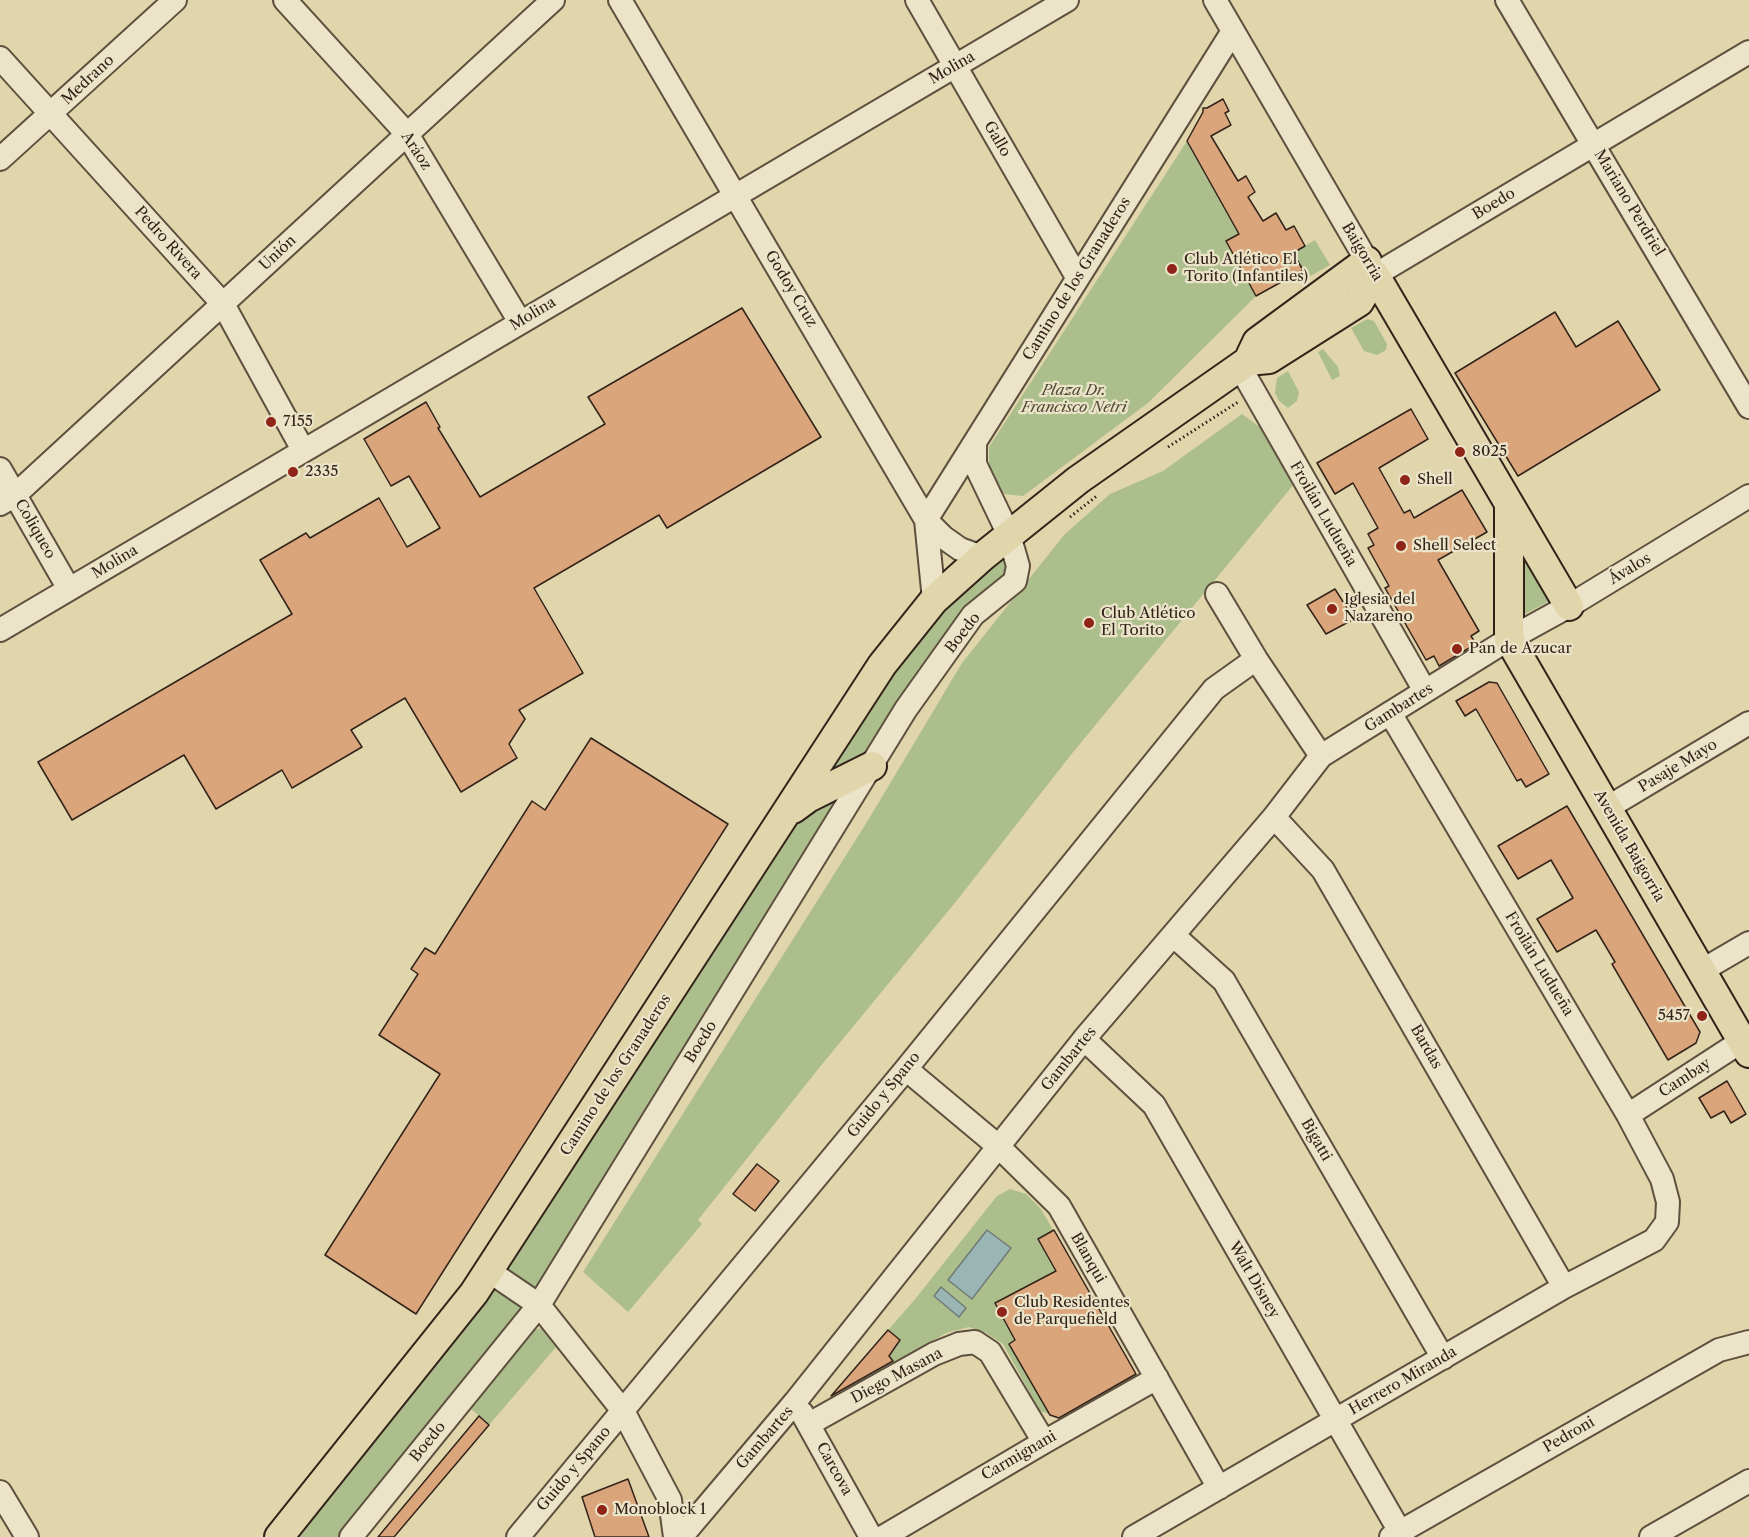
<!DOCTYPE html>
<html>
<head>
<meta charset="utf-8">
<style>
  body { margin:0 }
  canvas { display:block; background:#e0d5ab }
</style>
</head>
<body>
<canvas width="1749" height="1537"></canvas>
<script>
const context = document.querySelector('canvas').getContext('2d');
context.lineJoin = 'round';
function fill(path, color) { context.fillStyle = color; context.fill(path, 'evenodd'); }
const shape = rows => new Path2D(rows.map(r => 'M' + r).join(''));
function strokePath(path, color, width, dash) { context.strokeStyle = color; context.lineWidth = width; context.lineCap = dash ? 'butt' : 'round'; context.setLineDash(dash || []); context.stroke(path); }
function drawText(font, color, halo, rows, align = 'center') {
  context.font = font + ' "Libre Caslon Text",serif'; context.lineWidth = 4.5; context.setLineDash([]); context.textBaseline = 'middle'; context.strokeStyle = halo; context.fillStyle = color; for (const [text, x, y, turn = 0] of rows) {
    context.save(); context.translate(x, y); context.rotate((+turn || 0) * Math.PI / 180); context.textAlign = isNaN(turn) ? turn : align; if (halo) context.strokeText(text, 0, 0); context.fillText(text, 0, 0); context.restore();
  }
}
const green = shape([
  [1187,141,1239,234,1226,242,1256,296,1148,403,1023,496,1004,494,989,474,989,447],
  [1315,240,1330,265,1307,278,1293,253],
  [1367,319,1374,321,1387,344,1386,350,1377,355,1364,351,1351,328],
  [1323,349,1338,367,1340,376,1332,380,1318,352],
  [1288,371,1299,392,1297,401,1288,408,1279,401,1275,393,1277,378],
  [1242,414,1261,428,1294,484,1070,756,958,899,819,1068,698,1220,702,1224,628,1312,583,1272,867,822,962,663,1064,535,1110,494,1163,471],
  [1519,530,1557,597,1519,617],
  [1009,535,1018,566,973,615,539,1305,351,1537,279,1537,474,1293,882,665],
  [1010,1189,1026,1194,1041,1209,1139,1380,1067,1420,1040,1411,1003,1344,986,1333,969,1327,946,1333,877,1374,849,1389,844,1381,916,1298,997,1196],
  [542,1328,557,1346,489,1425,468,1406,529,1331]
]);
const water = shape([
  [987,1230,1011,1248,972,1299,948,1280,987,1230],
  [941,1287,966,1308,959,1317,934,1296,941,1287]
]);
const building = shape([
  [1223,99,1229,111,1225,113,1231,125,1211,136,1238,181,1246,176,1255,192,1248,197,1263,221,1276,213,1286,230,1294,226,1305,246,1293,253,1303,270,1256,296,1226,241,1239,234,1187,141,1203,112,1203,108,1207,108,1223,99],
  [742,308,821,437,667,528,659,515,534,588,583,673,519,710,525,719,509,744,517,758,461,792,405,698,351,730,362,747,292,788,282,770,216,809,184,755,72,820,38,762,292,614,260,560,306,533,310,538,379,498,407,547,440,528,409,476,391,486,364,439,426,402,440,427,438,428,480,497,605,424,588,397,742,308],
  [1555,312,1576,347,1618,321,1660,390,1518,476,1455,373,1555,312],
  [1411,409,1428,439,1379,468,1404,513,1410,510,1414,518,1462,490,1487,532,1438,560,1479,631,1471,636,1476,644,1439,666,1434,656,1426,660,1385,588,1389,586,1368,548,1374,545,1368,534,1378,528,1353,483,1335,494,1317,463,1411,409],
  [1335,589,1354,619,1326,634,1307,605,1335,589],
  [1489,682,1497,683,1549,774,1526,787,1521,779,1517,781,1476,709,1465,716,1456,701,1489,682],
  [591,738,728,824,416,1314,325,1255,440,1074,379,1035,418,974,411,969,425,948,435,954,532,801,545,810,591,738],
  [1567,806,1700,1032,1696,1043,1668,1060,1612,964,1615,962,1596,930,1557,952,1537,919,1573,898,1551,860,1518,879,1498,846,1567,806],
  [1727,1081,1746,1114,1731,1123,1724,1111,1711,1118,1699,1098,1727,1081],
  [757,1164,779,1181,755,1211,733,1194,757,1164],
  [1054,1230,1136,1374,1059,1418,1050,1415,1009,1344,1015,1340,995,1303,1056,1271,1038,1239,1054,1230],
  [888,1330,900,1340,889,1356,893,1361,831,1396,888,1330],
  [479,1416,489,1425,394,1537,378,1537,479,1416],
  [628,1479,649,1537,595,1537,582,1497,628,1479]
]);
const path = shape([
  [1168,447,1238,402],
  [1070,517,1098,495]
]);
const minor = shape([
  [285,0,407,134,520,322],
  [620,0,926,520,943,537,960,549,982,557],
  [917,0,1077,277],
  [1215,0,1375,275,1749,52],
  [1507,0,1749,407],
  [0,58,223,304,303,450],
  [0,159,175,0],
  [1240,367,1425,691],
  [0,469,69,589],
  [0,504,15,495,553,0],
  [1217,594,1256,659,1321,756],
  [934,600,926,520,1233,31],
  [0,630,1067,0],
  [1607,808,1749,723],
  [1274,817,1323,870,1564,1287],
  [1173,935,1224,981,1443,1358],
  [1701,971,1749,943],
  [1084,1039,1154,1105,1403,1537],
  [906,1069,998,1146,1059,1206,1219,1488],
  [1628,1115,1742,1041],
  [489,1271,539,1305,623,1411,670,1500,675,1537],
  [802,1413,871,1537],
  [809,1424,934,1354,959,1344,975,1342,990,1352,1044,1442],
  [0,1492,27,1537],
  [351,1537,539,1305,906,709,973,615,1015,581,1018,566,1016,559,1009,535,975,464,975,445],
  [518,1537,906,1069,1214,689,1256,659],
  [681,1537,795,1402,1084,1039,1274,817,1321,756,1509,639,1569,606,1749,496],
  [883,1537,1044,1442,1157,1378],
  [1134,1537,1564,1287,1654,1240,1667,1222,1668,1202,1662,1179,1628,1115,1390,713],
  [1391,1537,1719,1350,1749,1342],
  [1651,1537,1749,1481]
]);
const major = shape([
  [1248,361,1257,342,1367,261],
  [1509,506,1509,639,1749,1053],
  [793,809,808,798,872,766],
  [279,1537,474,1293,882,665,934,600,982,557,1078,480,1248,361,1269,359,1359,302,1375,275,1569,606]
]);
const markers = [
  [1172,269,6,"#8f2418"],
  [271,422,6,"#8f2418"],
  [1460,452,6,"#8f2418"],
  [293,472,6,"#8f2418"],
  [1405,480,6,"#8f2418"],
  [1401,546,6,"#8f2418"],
  [1332,609,6,"#8f2418"],
  [1089,623,6,"#8f2418"],
  [1457,649,6,"#8f2418"],
  [1702,1016,6,"#8f2418"],
  [1002,1312,6,"#8f2418"],
  [602,1510,6,"#8f2418"]
];
const streetNames = [
  ["Molina",952,68,-30],
  ["Medrano",88,80,-43],
  ["Gallo",997,139,60],
  ["Aráoz",416,151,57],
  ["Mariano Perdriel",1629,203,59],
  ["Boedo",1494,204,-31],
  ["Pedro Rivera",168,243,48],
  ["Baigorria",1362,252,59],
  ["Unión",278,253,-43],
  ["Camino de los Granaderos",1077,279,-58],
  ["Godoy Cruz",791,289,59],
  ["Molina",533,314,-31],
  ["Froilán Ludueña",1323,514,60],
  ["Coliqueo",35,529,60],
  ["Molina",115,562,-31],
  ["Ávalos",1630,569,-31],
  ["Boedo",963,633,-52],
  ["Gambartes",1399,708,-32],
  ["Pasaje Mayo",1678,766,-31],
  ["Avenida Baigorria",1629,846,60],
  ["Froilán Ludueña",1539,964,59],
  ["Boedo",701,1042,-58],
  ["Bardas",1426,1047,60],
  ["Gambartes",1069,1059,-51],
  ["Camino de los Granaderos",616,1075,-57],
  ["Cambay",1685,1078,-33],
  ["Guido y Spano",884,1095,-51],
  ["Bigatti",1316,1140,60],
  ["Blanqui",1088,1258,60],
  ["Walt Disney",1254,1280,60],
  ["Diego Masana",897,1376,-28],
  ["Herrero Miranda",1403,1381,-30],
  ["Pedroni",1569,1435,-30],
  ["Gambartes",765,1438,-49],
  ["Boedo",428,1442,-51],
  ["Carmignani",1019,1456,-30],
  ["Guido y Spano",574,1469,-50],
  ["Carcova",834,1469,61]
];
const poiNames = [
  ["Club Atlético El",1184,260],
  ["Torito (Infantiles)",1184,277],
  ["7155",283,422],
  ["8025",1472,452],
  ["2335",305,472],
  ["Shell",1417,480],
  ["Shell Select",1413,546],
  ["Iglesia del",1344,600],
  ["Nazareno",1344,617],
  ["Club Atlético",1101,614],
  ["El Torito",1101,631],
  ["Pan de Azucar",1469,649],
  ["5457",1690,1016,"right"],
  ["Club Residentes",1014,1303],
  ["de Parquefield",1014,1320],
  ["Monoblock 1",614,1510]
];
const parkNames = [
  ["Plaza Dr.",1074,391],
  ["Francisco Netri",1074,408]
];
fill(green, '#adbe8d');
fill(water, '#99b6b5');
strokePath(water, '#707b77', 1.5);
fill(building, '#dba57b');
strokePath(building, '#32231a', 1.5);
strokePath(minor, '#5e503e', 26);
strokePath(major, '#32231a', 32);
strokePath(path, '#32231a', 3, [1.5, 3]);
strokePath(minor, '#ebe4c8', 22);
strokePath(major, '#e0d5ab', 28);
for (const [x, y, r, color] of markers) { const dot = new Path2D(); dot.arc(x, y, r, 0, 2 * Math.PI); context.fillStyle = color; context.fill(dot); strokePath(dot, '#ebe4c8', 2); }
drawText('15px', '#32231a', '#ebe4c8', streetNames);
drawText('15px', '#32231a', '#ebe4c8', poiNames, 'left');
drawText('italic 15px', '#514a37', '#ebe4c8', parkNames);
</script>
</body>
</html>
